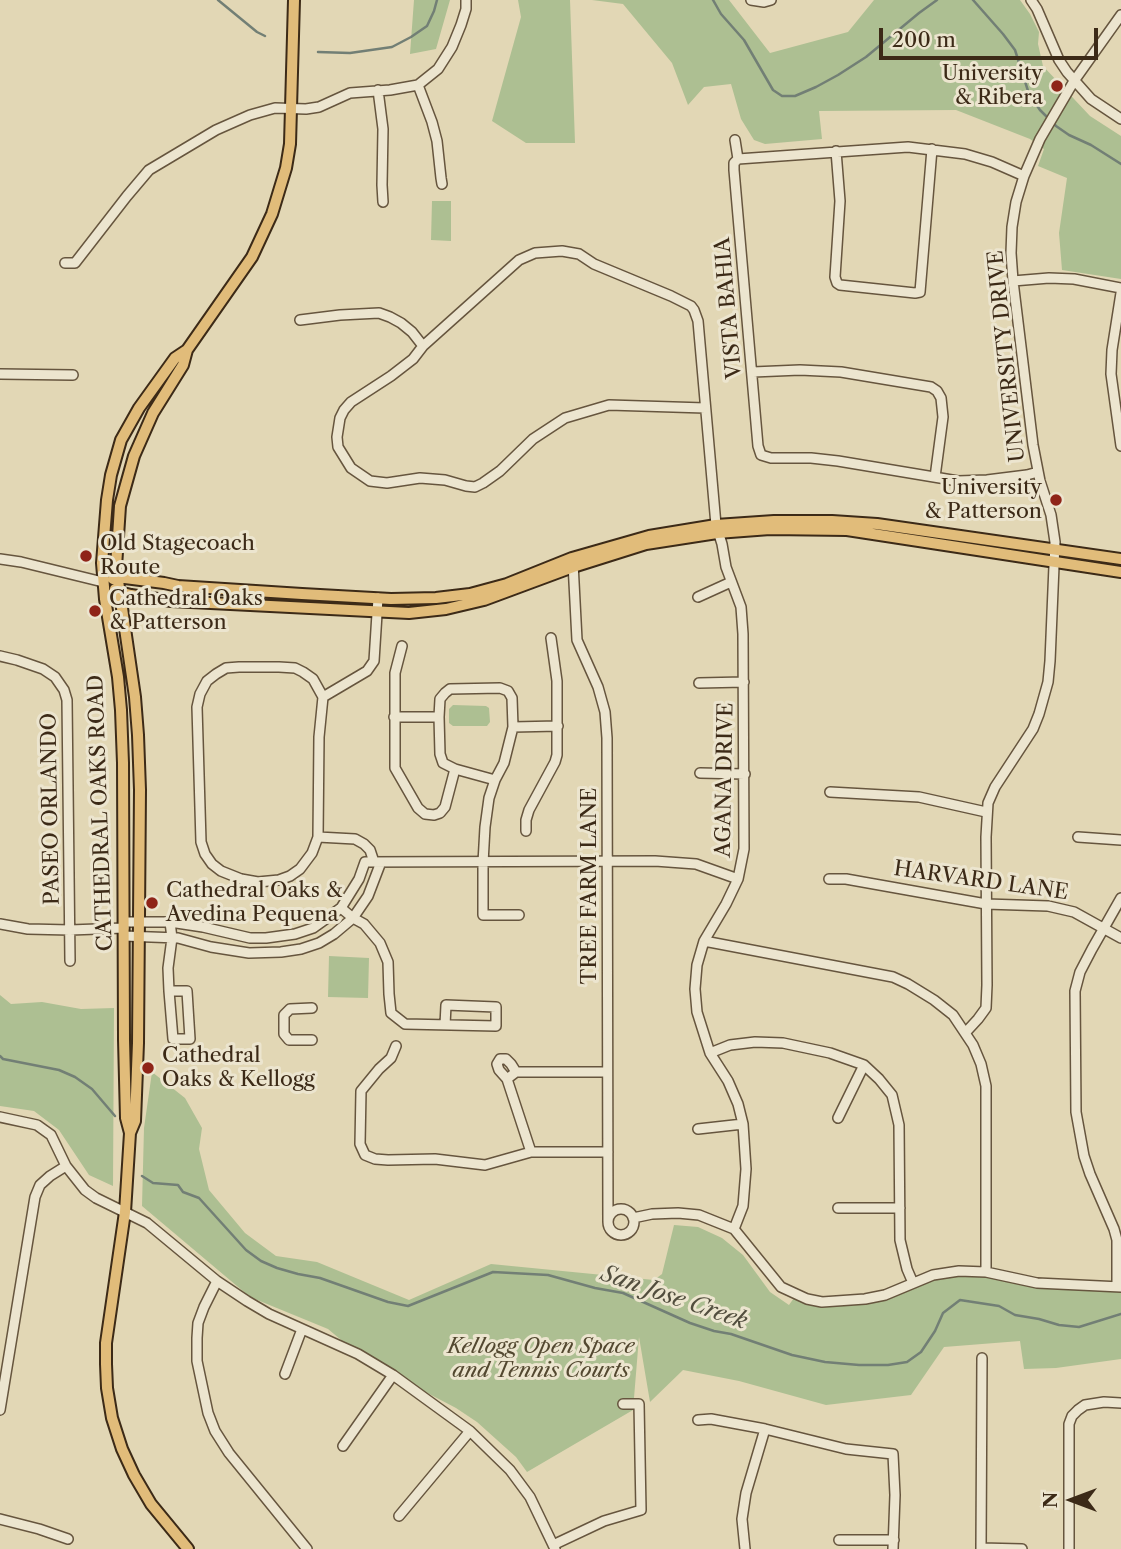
<!DOCTYPE html>
<html>
<head>
<meta charset="utf-8">
<style>
  body { margin:0 }
  #map { position:relative; width:1121px; height:1549px; overflow:hidden; background:#e2d7b5; font-family:"Libre Caslon Text",serif }
  canvas { display:block }
  .north { position:absolute; left:1037px; top:1465px; width:70px; height:70px; -webkit-text-stroke:5px #ece5cf; paint-order:stroke; rotate:270deg; font-size:19px; font-weight:700; line-height:28px; text-align:center; color:#3c2a17 }
  .north::after { content:''; display:block; margin:auto; width:24px; height:32px; background:#3c2a17; clip-path:polygon(50% 0,100% 100%,50% 72%,0 100%) }
  .scale { position:absolute; left:879px; top:28px; width:219px; height:32px; box-sizing:border-box; border:4px solid #3c2a17; border-top:0; padding-left:9px; font-size:21px; line-height:24px; white-space:nowrap; color:#3c2a17; -webkit-text-stroke:5px #ece5cf; paint-order:stroke }
</style>
</head>
<body>
<div id="map">
<canvas width="1121" height="1549"></canvas>
<div class="north">N</div>
<div class="scale">200 m</div>
</div>
<script>
const context = document.querySelector('canvas').getContext('2d');
context.lineJoin = 'round';
function fill(path, color) { context.fillStyle = color; context.fill(path, 'evenodd'); }
const shape = rows => new Path2D(rows.map(r => 'M' + r).join(''));
function strokePath(path, color, width, dash) { context.strokeStyle = color; context.lineWidth = width; context.lineCap = dash ? 'butt' : 'round'; context.setLineDash(dash || []); context.stroke(path); }
function drawText(font, color, halo, rows, align = 'center') {
  context.font = font + ' "Libre Caslon Text",serif'; context.lineWidth = 6; context.setLineDash([]); context.textBaseline = 'middle'; context.strokeStyle = halo; context.fillStyle = color; for (const [text, x, y, turn = 0] of rows) {
    context.save(); context.translate(x, y); context.rotate((+turn || 0) * Math.PI / 180); context.textAlign = isNaN(turn) ? turn : align; if (halo) context.strokeText(text, 0, 0); context.fillText(text, 0, 0); context.restore();
  }
}
const green = shape([
  [414,0,450,0,436,49,410,54],
  [518,0,570,0,575,143,526,143,492,121,521,17],
  [592,0,729,0,770,53,848,32,874,0,1020,0,1030,14,1039,32,1038,44,1043,66,1090,116,1121,136,1121,279,1062,270,1059,233,1067,178,1038,166,1044,149,1030,139,956,110,819,111,822,139,765,144,754,140,741,119,731,84,704,87,688,105,672,63,623,4],
  [432,201,451,201,451,241,431,240],
  [453,705,486,706,489,708,490,722,487,726,453,726,449,723,449,709],
  [329,956,369,958,368,998,328,997],
  [0,995,11,1004,42,1002,81,1009,114,1008,113,1186,89,1175,59,1130,34,1111,0,1106],
  [152,1072,185,1098,202,1128,199,1149,209,1190,245,1233,276,1256,317,1262,409,1300,491,1264,654,1280,662,1274,674,1225,698,1227,722,1238,743,1255,770,1292,789,1305,796,1295,807,1299,865,1299,959,1271,1015,1279,1121,1288,1121,1359,1056,1368,1024,1369,1020,1341,944,1347,911,1395,826,1405,739,1381,683,1370,650,1402,639,1337,633,1410,527,1472,516,1457,477,1422,456,1408,393,1375,358,1354,328,1329,250,1297,142,1206,144,1128]
]);
const stream = shape([
  [218,0,257,32,265,36],
  [713,0,721,14,744,40,773,90,782,96,795,96,816,87,838,75,866,57,919,13,937,0],
  [973,0,1003,34,1015,50,1029,94,1040,110,1056,126,1069,135,1091,145,1121,164],
  [318,52,350,53,392,47,411,37,427,26,434,11,437,0],
  [0,1056,3,1059,59,1070,75,1077,92,1089,115,1116],
  [142,1176,153,1183,178,1185,183,1192,199,1198,246,1250,261,1261,277,1268,298,1274,320,1278,388,1302,408,1306,493,1272,548,1275,595,1288,623,1293,690,1323,714,1331,731,1334,792,1355,825,1362,859,1365,888,1365,907,1362,921,1352,935,1331,943,1313,960,1300,999,1306,1015,1315,1039,1319,1059,1325,1079,1327,1121,1314]
]);
const minor = shape([
  [751,0,764,2,771,0],
  [1031,0,1037,9,1059,60,1067,72,1091,99,1121,119],
  [418,85,432,122,437,141,441,178,442,184],
  [378,90,383,129,382,185,383,202],
  [735,140,738,159,734,163,734,170,758,446,761,455,771,458,811,458,838,461,958,481,987,480,1027,475,1038,472],
  [836,151,840,201,835,277,837,283,840,285,915,293,920,292,932,149],
  [738,159,908,147,965,154,992,162,1024,176],
  [65,263,75,263,127,196,149,170,216,130,250,115,275,108,306,109,319,107,350,93,390,90,418,85,438,69,452,47,461,25,466,9,466,0],
  [1013,281,1049,278,1074,279,1121,288],
  [1121,293,1112,350,1111,374,1121,446],
  [300,320,340,315,379,313,390,317,401,323,412,332,423,346],
  [753,372,800,370,841,372,931,387,937,391,941,398,943,417,935,477],
  [0,374,73,375],
  [705,408,609,405,565,418,533,439,500,471,483,483,475,487,466,486,445,480,420,478,387,483,370,481,351,468,338,447,337,437,340,418,344,410,351,402,391,376,413,359,423,346,519,260,535,253,562,251,579,254,594,264,671,296,691,306,694,310,698,321,716,525,722,544,726,567,741,607,743,634,744,849,738,879,726,904,704,941,697,965,695,989,697,1012,710,1053,728,1081,738,1104,743,1124,746,1169,743,1206,734,1229],
  [0,559,21,562,103,582],
  [573,563,577,640,598,687,605,712,607,738,608,1221],
  [698,597,731,582],
  [402,646,395,673,395,768,418,808,425,814,434,815,440,813,445,807,455,769],
  [0,656,17,660,43,669,55,677,64,690,67,700,70,961],
  [699,683,744,682],
  [500,688,508,691,512,698,513,727,504,763,495,780,455,769,443,763,440,754,439,717,440,699,445,693,450,689,500,688],
  [323,697,313,679,303,672,295,668,279,667,239,667,226,668,216,674,207,681,200,694,197,707,201,842,205,854,212,864,221,871,241,879,258,882,279,880,290,876,300,869,312,853,318,837,319,737,323,697,367,671,374,661,378,598],
  [394,717,439,717],
  [513,727,558,726],
  [700,773,745,774],
  [495,780,489,798,485,827,483,863,483,915,519,915],
  [830,792,919,797,986,812],
  [526,831,526,820,529,810,555,762,557,755,557,681,551,638],
  [318,837,355,839,364,844,370,850,374,862],
  [1078,837,1121,840],
  [829,879,846,879,986,904,1048,906,1074,912,1121,938],
  [341,908,353,918,364,924,380,943,388,962,389,994,391,1013,405,1024,496,1026,496,1007,446,1005,445,1025],
  [124,922,170,922,203,927,250,938,266,938,295,934,313,928,341,908,359,879,365,862,655,861,696,864,738,879],
  [0,924,28,929,70,930,124,928],
  [124,936,178,938,211,947,249,953,281,952,301,949,319,943,334,934,353,918,368,896,381,862],
  [704,941,893,977,908,984,934,1000,953,1015,973,1045,981,1064,986,1086,986,1272],
  [169,991,173,1039,190,1039,187,991,169,991,168,968,172,938,170,922],
  [966,1032,978,1019,986,1008,987,985,986,837,988,803,995,787,1033,729,1039,714,1048,682,1050,661,1055,542,1051,515,1040,481,1033,445,1013,281,1011,253,1012,227,1016,202,1024,176,1040,139,1074,81,1121,15],
  [312,1040,289,1040,284,1034,284,1015,290,1009,312,1008],
  [396,1046,391,1058,379,1069,361,1091,360,1144,365,1155,375,1159,388,1160,435,1159,485,1165,531,1152,608,1152],
  [710,1053,730,1045,755,1042,783,1043,830,1053,864,1065,879,1079,892,1095,899,1125,900,1240,907,1269,913,1283],
  [507,1079,499,1070,497,1064,500,1059,506,1059,511,1064,516,1072],
  [0,1117,37,1125,51,1135,66,1166,85,1190,96,1198,147,1223,217,1281,247,1301,269,1314,358,1354,393,1375,470,1431,510,1470,530,1497,555,1549],
  [838,1118,864,1065],
  [698,1129,743,1124],
  [531,1152,507,1079,516,1072,607,1072],
  [838,1208,900,1208],
  '608 1222a13 13 0 1 1 26 0a13 13 0 1 1-26 0Z',
  [633,1218,652,1214,678,1213,699,1215,734,1229,781,1287,807,1299,822,1302,865,1299,885,1295,933,1275,959,1271,986,1272,1037,1283,1121,1287],
  [217,1281,204,1307,198,1323,197,1338,197,1361,208,1413,215,1431,229,1453,307,1549],
  [1117,1286,1117,1240,1114,1229,1090,1174,1084,1156,1076,1112,1075,991,1080,972,1092,949,1121,898],
  [285,1374,302,1329],
  [0,1410,35,1197,40,1185,50,1176,66,1166],
  [698,1420,711,1419,765,1429,846,1449,893,1454,895,1495,893,1549],
  [343,1446,393,1375],
  [399,1516,470,1431],
  [0,1519,39,1529,68,1539],
  [839,1540,894,1540],
  [553,1545,604,1521,641,1510,639,1404,623,1404],
  [981,1548,1022,1549],
  [745,1549,742,1519,746,1493,765,1429],
  [981,1549,982,1358],
  [1069,1549,1069,1424,1072,1416,1078,1410,1085,1405,1104,1402,1121,1403]
]);
const major = shape([
  [187,350,175,358,139,408,121,440,111,475,107,500,102,563,105,599,118,677,121,710,123,763,124,1040,126,1118,130,1133,125,1212,106,1343,106,1364,107,1388,112,1418,122,1449,134,1475,151,1504,188,1549],
  [113,579,117,577,164,583,178,586,302,594,391,599,436,598,470,594,507,584,572,558,649,536,716,525,774,521,832,521,877,524,1121,559],
  [115,589,119,592,131,595,171,601,409,613,446,609,484,600,573,567,646,544,717,533,770,529,847,530,1121,572],
  [130,1133,135,1121,138,1043,140,790,138,735,135,697,116,567,120,506,134,456,153,413,183,365,187,350,252,257,272,214,286,168,290,144,294,0]
]);
const markers = [
  [1057,86,7,"#8f2418"],
  [1056,500,7,"#8f2418"],
  [86,556,7,"#8f2418"],
  [95,611,7,"#8f2418"],
  [152,903,7,"#8f2418"],
  [148,1068,7,"#8f2418"]
];
const poiNames = [
  ["University",1043,74,"right"],
  ["& Ribera",1043,98,"right"],
  ["University",1042,488,"right"],
  ["& Patterson",1042,512,"right"],
  ["Old Stagecoach",100,544],
  ["Route",100,568],
  ["Cathedral Oaks",109,599],
  ["& Patterson",109,623],
  ["Cathedral Oaks &",166,891],
  ["Avedina Pequena",166,915],
  ["Cathedral",162,1056],
  ["Oaks & Kellogg",162,1080]
];
const streetNames = [
  ["VISTA BAHIA",729,308,-95],
  ["UNIVERSITY DRIVE",1007,356,-96],
  ["AGANA DRIVE",725,780,-89],
  ["PASEO ORLANDO",51,809,-91],
  ["CATHEDRAL OAKS ROAD",101,813,-92],
  ["HARVARD LANE",981,881,8],
  ["TREE FARM LANE",590,886,-90]
];
const parkNames = [
  ["Kellogg Open Space",541,1347],
  ["and Tennis Courts",541,1371]
];
const waterNames = [
  ["San Jose Creek",674,1298,19]
];
fill(green, '#adbf92');
strokePath(stream, '#727f75', 2.5);
strokePath(minor, '#66553e', 12);
strokePath(major, '#3c2a17', 14);
strokePath(minor, '#ece5cf', 9);
strokePath(major, '#e1bc7a', 10);
for (const [x, y, r, color] of markers) { const dot = new Path2D(); dot.arc(x, y, r, 0, 2 * Math.PI); context.fillStyle = color; context.fill(dot); strokePath(dot, '#ece5cf', 2.5); }
drawText('21px', '#3c2a17', '#ece5cf', poiNames, 'left');
drawText('21px', '#3c2a17', '#ece5cf', streetNames);
drawText('italic 21px', '#534830', '#ece5cf', parkNames);
drawText('italic 23px', '#524e3e', '#ece5cf', waterNames);
</script>
</body>
</html>
